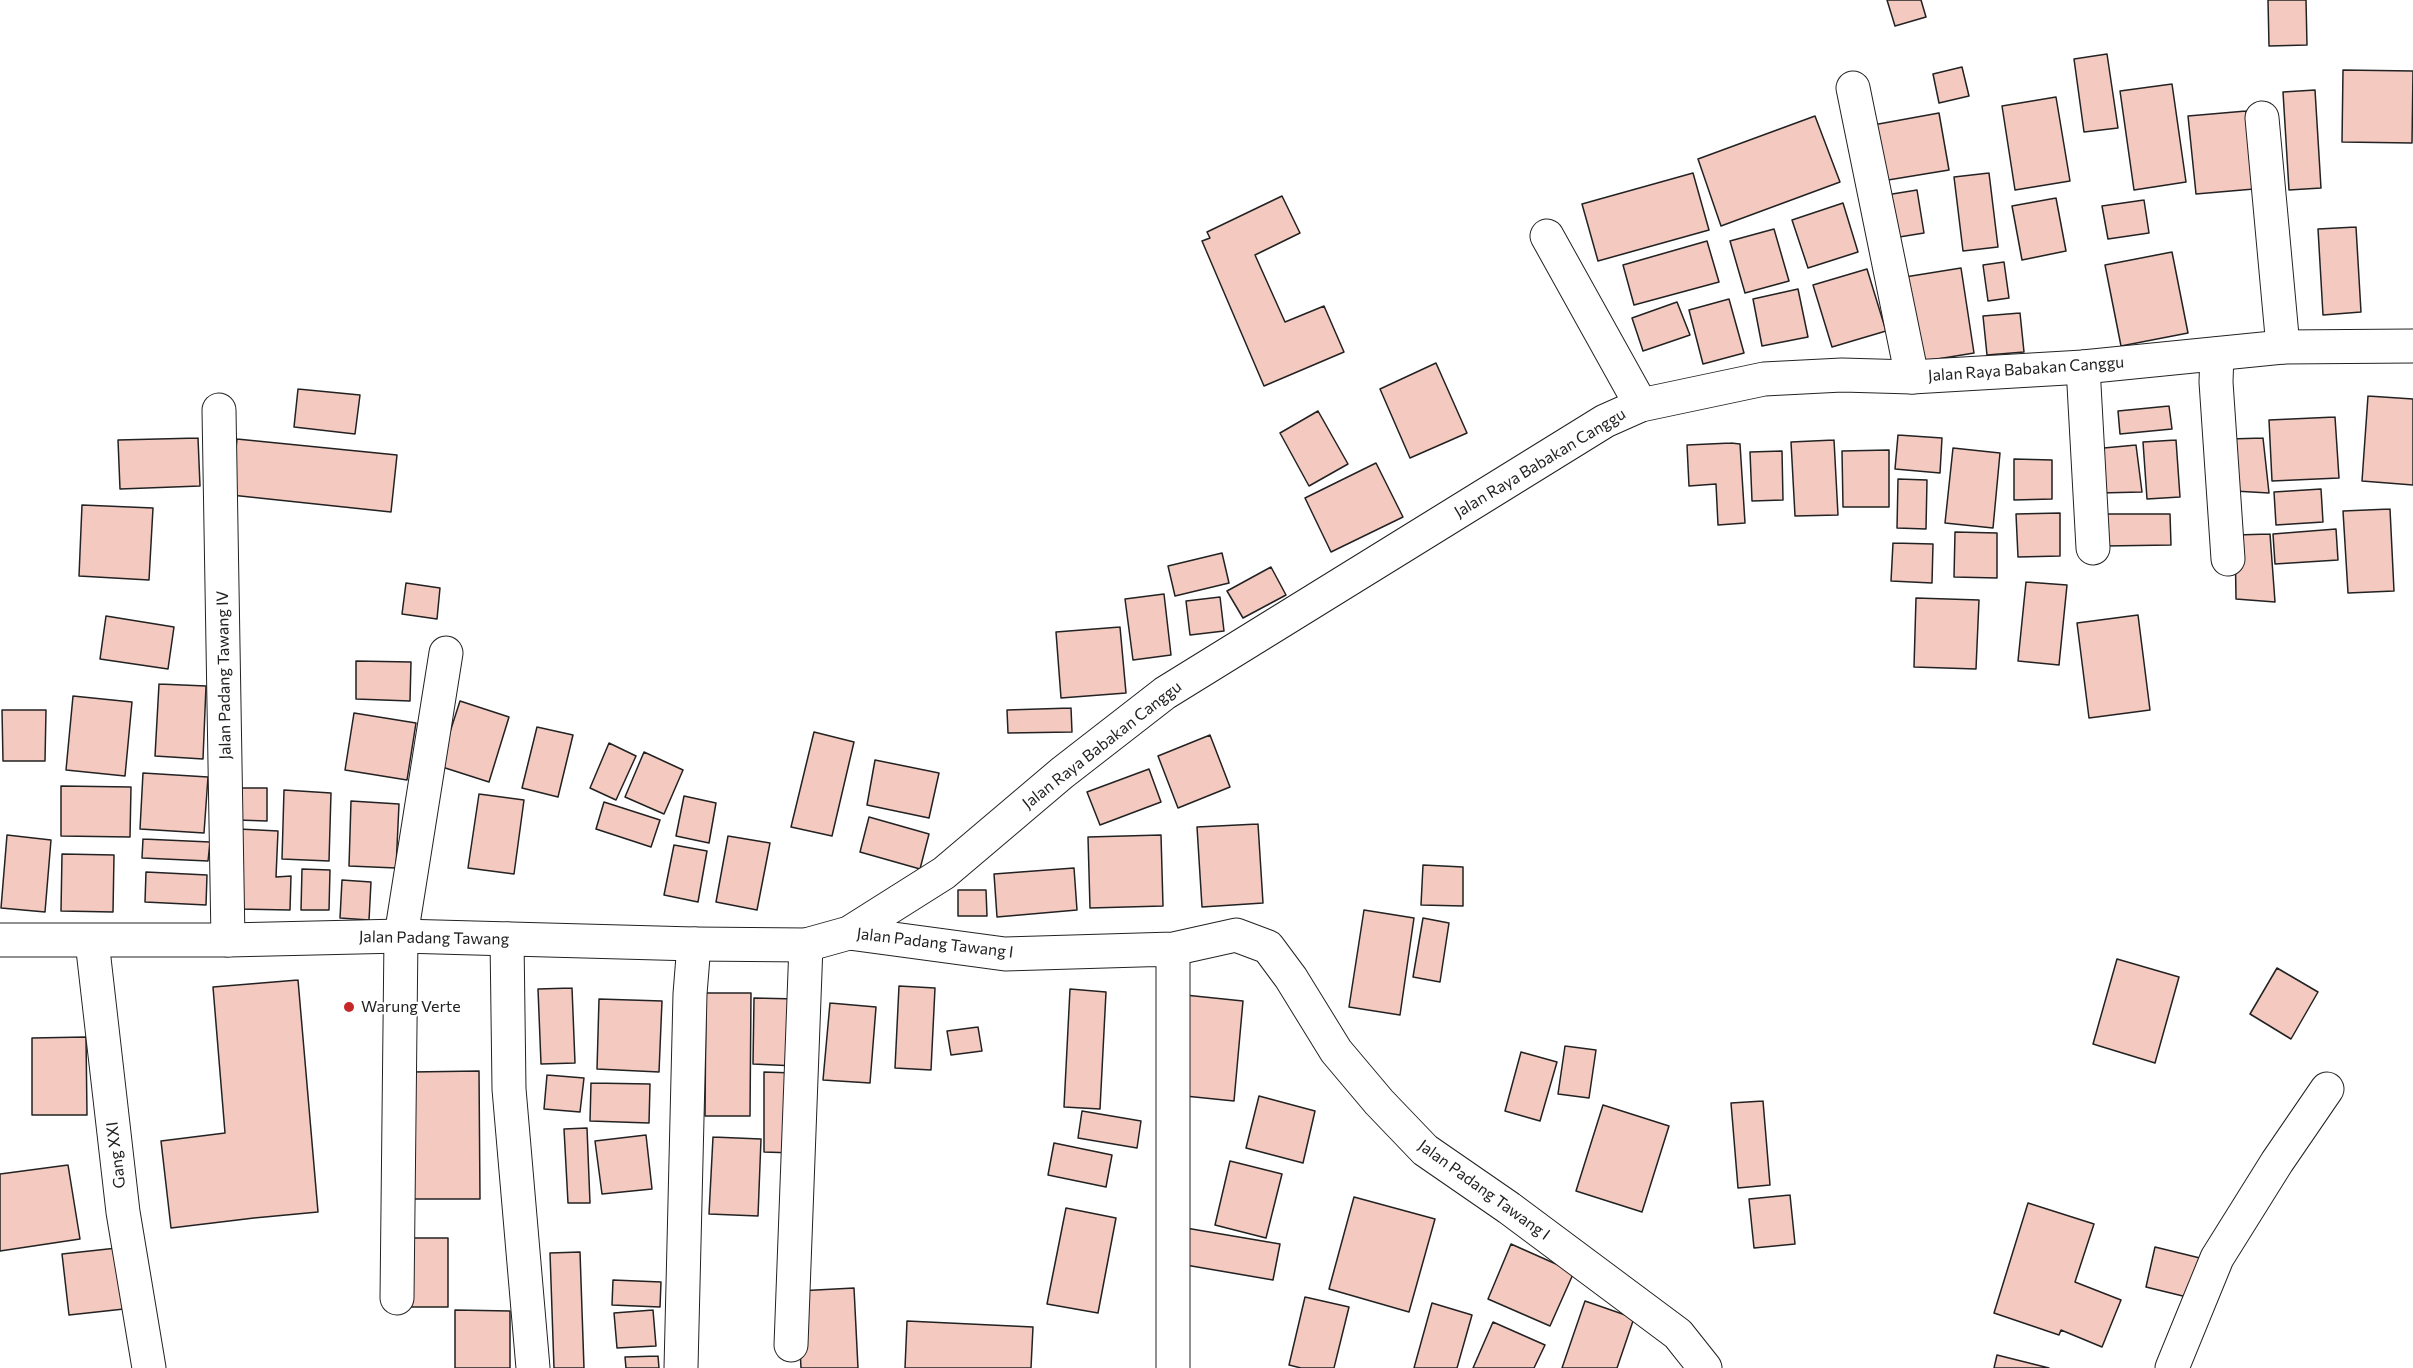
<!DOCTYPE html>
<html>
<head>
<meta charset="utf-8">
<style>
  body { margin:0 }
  canvas { display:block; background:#fff }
</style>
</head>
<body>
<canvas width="2413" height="1368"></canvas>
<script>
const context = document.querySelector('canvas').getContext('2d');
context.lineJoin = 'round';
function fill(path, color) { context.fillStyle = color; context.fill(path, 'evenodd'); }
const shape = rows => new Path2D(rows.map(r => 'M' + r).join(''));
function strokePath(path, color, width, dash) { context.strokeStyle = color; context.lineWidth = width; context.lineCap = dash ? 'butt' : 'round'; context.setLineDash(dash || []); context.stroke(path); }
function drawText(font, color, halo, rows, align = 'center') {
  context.font = font + ' Commissioner,sans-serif'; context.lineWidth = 4.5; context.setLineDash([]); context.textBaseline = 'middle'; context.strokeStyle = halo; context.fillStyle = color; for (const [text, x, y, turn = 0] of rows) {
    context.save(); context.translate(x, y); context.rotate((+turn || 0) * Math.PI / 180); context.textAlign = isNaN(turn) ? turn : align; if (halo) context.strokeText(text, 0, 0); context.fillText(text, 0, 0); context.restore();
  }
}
const building = shape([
  [1887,0,1921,0,1926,17,1895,26,1887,0],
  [2268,0,2306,0,2307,45,2269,46,2268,0],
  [2107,54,2118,128,2084,132,2074,59,2107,54],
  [1962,67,1969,96,1939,103,1933,74,1962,67],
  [2343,70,2413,71,2412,143,2342,142,2343,70],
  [2172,84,2186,182,2134,190,2120,91,2172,84],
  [2315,90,2321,188,2289,190,2283,92,2315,90],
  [2056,97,2070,181,2015,190,2002,106,2056,97],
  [2246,111,2254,189,2196,194,2188,116,2246,111],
  [1939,113,1949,170,1882,181,1873,125,1939,113],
  [1815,116,1840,182,1721,226,1698,159,1815,116],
  [1693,173,1709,230,1598,261,1582,204,1693,173],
  [1989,173,1998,247,1963,251,1954,177,1989,173],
  [1917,190,1924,233,1887,239,1880,196,1917,190],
  [1282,196,1300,233,1255,255,1285,322,1324,306,1344,352,1264,386,1202,241,1210,238,1207,232,1282,196],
  [2056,198,2066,251,2022,260,2012,206,2056,198],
  [2144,200,2149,233,2108,239,2102,206,2144,200],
  [1843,203,1858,252,1808,268,1792,220,1843,203],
  [2356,227,2361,312,2323,315,2318,229,2356,227],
  [1774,229,1789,281,1745,293,1730,241,1774,229],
  [1707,241,1719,282,1634,305,1623,265,1707,241],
  [2172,252,2188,333,2121,346,2105,265,2172,252],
  [2004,262,2009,298,1988,301,1983,265,2004,262],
  [1961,268,1974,353,1919,362,1905,277,1961,268],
  [1867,269,1886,331,1832,347,1813,285,1867,269],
  [1798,289,1808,337,1762,346,1753,299,1798,289],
  [1729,299,1744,353,1703,364,1689,310,1729,299],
  [1677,302,1690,335,1643,351,1632,318,1677,302],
  [2020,313,2024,352,1987,355,1983,316,2020,313],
  [1436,363,1467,433,1410,458,1380,389,1436,363],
  [298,389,360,395,355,434,294,427,298,389],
  [2368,396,2413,399,2413,485,2362,481,2368,396],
  [2169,406,2172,429,2120,434,2118,411,2169,406],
  [1318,411,1348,464,1309,486,1280,433,1318,411],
  [2335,417,2339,478,2272,481,2269,420,2335,417],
  [1898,435,1942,438,1940,473,1895,469,1898,435],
  [198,438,200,486,120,489,118,440,198,438],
  [2263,438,2269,493,2234,491,2229,439,2263,438],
  [237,439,397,455,391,512,231,495,237,439],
  [1834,440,1838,515,1795,516,1791,442,1834,440],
  [2176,440,2180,497,2147,499,2143,442,2176,440],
  [1731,443,1740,444,1745,523,1718,525,1716,484,1689,486,1687,445,1731,443],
  [2136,445,2142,492,2099,493,2093,449,2136,445],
  [1953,448,2000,453,1993,528,1945,523,1953,448],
  [1889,450,1889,507,1843,507,1842,451,1889,450],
  [1782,451,1783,500,1752,501,1750,452,1782,451],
  [2014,459,2052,460,2052,499,2014,500,2014,459],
  [1376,463,1403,517,1331,552,1305,498,1376,463],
  [1898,479,1927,480,1926,529,1897,528,1898,479],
  [2321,489,2323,522,2276,525,2274,492,2321,489],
  [82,505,153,508,149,580,79,576,82,505],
  [2390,509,2394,591,2348,593,2343,511,2390,509],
  [2060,513,2060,556,2018,557,2016,514,2060,513],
  [2104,514,2170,514,2171,545,2105,546,2104,514],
  [2336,529,2338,560,2275,564,2273,534,2336,529],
  [1955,532,1997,533,1997,578,1954,577,1955,532],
  [2270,534,2275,602,2236,599,2235,535,2270,534],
  [1893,543,1933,544,1932,583,1891,581,1893,543],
  [1222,553,1229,583,1175,596,1168,566,1222,553],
  [1271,567,1286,595,1243,618,1227,591,1271,567],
  [2026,582,2067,585,2059,665,2018,661,2026,582],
  [406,583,440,588,437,619,402,614,406,583],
  [1164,594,1171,655,1133,660,1125,599,1164,594],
  [1220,597,1224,631,1190,635,1186,601,1220,597],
  [1916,598,1979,600,1976,669,1914,667,1916,598],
  [2138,615,2150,710,2089,718,2077,623,2138,615],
  [106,616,174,627,168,669,100,659,106,616],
  [1120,627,1126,693,1061,698,1056,632,1120,627],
  [356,661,411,662,410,701,356,699,356,661],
  [159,684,206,686,203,759,155,756,159,684],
  [73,696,132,702,125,776,66,770,73,696],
  [460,701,509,717,489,782,439,766,460,701],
  [1071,708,1072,732,1008,733,1007,710,1071,708],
  [2,710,46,710,45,761,3,761,2,710],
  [354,713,416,723,407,780,345,770,354,713],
  [537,727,573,735,558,797,522,788,537,727],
  [814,732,854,742,832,836,791,827,814,732],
  [1210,735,1230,787,1178,808,1158,756,1210,735],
  [609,743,636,756,616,800,590,788,609,743],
  [644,752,683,770,664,814,625,797,644,752],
  [875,760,939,773,929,818,867,805,875,760],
  [1149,769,1161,802,1100,825,1087,792,1149,769],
  [143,773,208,777,204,833,140,829,143,773],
  [61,786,131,787,130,837,61,836,61,786],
  [238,788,267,788,267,821,238,820,238,788],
  [284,790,331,793,329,861,282,859,284,790],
  [479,794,524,800,514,874,468,868,479,794],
  [684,796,716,803,709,843,676,836,684,796],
  [351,801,399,804,396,868,349,866,351,801],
  [604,802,660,820,651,847,596,829,604,802],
  [869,817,929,834,920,869,860,852,869,817],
  [1258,824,1263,903,1202,907,1197,827,1258,824],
  [239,829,278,831,276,877,291,876,290,910,237,909,239,829],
  [7,835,51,840,45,912,1,908,7,835],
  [1161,835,1163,906,1090,908,1088,837,1161,835],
  [728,836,770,843,757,910,716,902,728,836],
  [143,839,210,842,208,861,142,858,143,839],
  [674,845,707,851,698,902,664,895,674,845],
  [62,854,114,855,113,912,61,911,62,854],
  [1423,865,1463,867,1463,906,1421,905,1423,865],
  [1074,868,1077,910,997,917,994,874,1074,868],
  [302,869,330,870,329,910,301,910,302,869],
  [146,872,207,875,206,905,145,902,146,872],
  [342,880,371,882,369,920,340,918,342,880],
  [958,890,986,890,987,916,958,916,958,890],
  [1364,910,1414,918,1400,1015,1349,1007,1364,910],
  [1423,918,1449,923,1440,982,1413,977,1423,918],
  [2117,959,2179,977,2155,1063,2093,1044,2117,959],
  [2277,968,2318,992,2291,1039,2250,1014,2277,968],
  [298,980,318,1212,254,1218,171,1228,161,1141,225,1133,213,987,298,980],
  [899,986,935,988,931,1070,895,1068,899,986],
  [572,988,575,1063,541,1064,538,989,572,988],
  [1070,989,1106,992,1100,1109,1064,1107,1070,989],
  [706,993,751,993,750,1116,705,1116,706,993],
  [1185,995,1243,1001,1234,1101,1175,1095,1185,995],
  [754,998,797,999,796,1066,753,1064,754,998],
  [599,999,662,1001,659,1072,597,1069,599,999],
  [830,1003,876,1007,870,1083,823,1080,830,1003],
  [978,1027,982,1051,951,1055,947,1031,978,1027],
  [86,1037,87,1115,32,1115,32,1038,86,1037],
  [1565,1046,1596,1050,1589,1098,1558,1094,1565,1046],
  [1521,1052,1557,1062,1540,1121,1505,1111,1521,1052],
  [479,1071,480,1199,412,1199,411,1072,479,1071],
  [764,1072,794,1073,794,1153,764,1152,764,1072],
  [547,1075,584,1078,580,1112,544,1109,547,1075],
  [591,1083,650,1084,649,1123,590,1121,591,1083],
  [1259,1096,1315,1111,1303,1163,1246,1148,1259,1096],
  [1763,1101,1770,1185,1738,1188,1731,1103,1763,1101],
  [1603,1105,1669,1126,1642,1212,1576,1191,1603,1105],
  [1082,1111,1141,1121,1137,1148,1078,1138,1082,1111],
  [587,1128,590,1203,568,1203,564,1129,587,1128],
  [646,1135,652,1189,602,1194,595,1141,646,1135],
  [713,1137,761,1139,758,1216,709,1214,713,1137],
  [1054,1143,1112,1155,1106,1187,1048,1175,1054,1143],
  [1230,1161,1282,1174,1266,1238,1215,1225,1230,1161],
  [68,1165,80,1239,0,1251,0,1174,68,1165],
  [1790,1195,1795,1244,1754,1248,1749,1199,1790,1195],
  [1354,1197,1435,1219,1409,1312,1329,1289,1354,1197],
  [2028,1203,2094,1224,2075,1282,2121,1300,2102,1347,2061,1330,2059,1335,1994,1313,2028,1203],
  [1066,1208,1116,1218,1098,1313,1047,1304,1066,1208],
  [1180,1227,1280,1244,1273,1280,1174,1263,1180,1227],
  [407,1238,448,1238,448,1307,407,1307,407,1238],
  [1511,1244,1574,1272,1550,1326,1488,1299,1511,1244],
  [2155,1247,2200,1258,2191,1298,2146,1287,2155,1247],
  [117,1248,124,1309,69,1315,62,1254,117,1248],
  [580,1252,584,1368,554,1368,550,1253,580,1252],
  [613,1280,661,1282,660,1307,612,1305,613,1280],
  [854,1288,858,1368,801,1368,797,1291,854,1288],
  [1305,1297,1349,1307,1334,1368,1301,1368,1289,1365,1305,1297],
  [1585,1301,1634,1318,1617,1368,1562,1368,1585,1301],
  [1432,1303,1472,1315,1457,1368,1414,1368,1432,1303],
  [455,1310,510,1311,510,1368,455,1368,455,1310],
  [653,1310,656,1346,617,1348,614,1313,653,1310],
  [907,1321,1033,1327,1031,1368,905,1368,907,1321],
  [1493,1322,1545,1345,1534,1368,1473,1368,1493,1322],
  [1997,1355,2049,1368,1994,1368,1997,1355],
  [658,1356,659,1368,626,1368,625,1357,658,1356]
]);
const minor = shape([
  [1853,88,1912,377],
  [2262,118,2283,347],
  [1547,236,1641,405],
  [2217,354,2216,382,2228,559],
  [2083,367,2093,548],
  [219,410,228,940],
  [849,933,1005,954,1173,949,1236,935,1268,947,1291,978,1336,1051,1379,1102,1425,1150,1509,1208,1678,1334,1705,1368],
  [507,939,509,1089,533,1368],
  [92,941,123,1212,149,1368],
  [1173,949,1173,1368],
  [397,1298,401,936,446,653],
  [791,1345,806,945],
  [681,1368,690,994,694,944],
  [2172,1368,2217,1258,2277,1162,2327,1089]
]);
const tertiary = shape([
  [0,940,228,940,401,936,694,944,806,945,849,933,944,873,1062,773,1165,693,1605,421,1641,405,1764,379,1842,375,1912,377,2083,367,2283,347,2413,346]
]);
const markers = [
  [349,1007,6,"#c62828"]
];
const streetNames = [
  ["Jalan Raya Babakan Canggu",2026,369,-4],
  ["Jalan Raya Babakan Canggu",1540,463,-31],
  ["Jalan Padang Tawang IV",224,675,-91],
  ["Jalan Raya Babakan Canggu",1102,745,-38],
  ["Jalan Padang Tawang",434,938,1],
  ["Jalan Padang Tawang I",935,943,7],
  ["Gang XXI",116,1155,-97],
  ["Jalan Padang Tawang I",1484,1190,36]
];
const poiNames = [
  ["Warung Verte",361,1007]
];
fill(building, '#f3c9c0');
strokePath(building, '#222', 1.5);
strokePath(minor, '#222', 35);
strokePath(tertiary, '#222', 35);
strokePath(minor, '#fff', 33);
strokePath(tertiary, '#fff', 33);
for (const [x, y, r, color] of markers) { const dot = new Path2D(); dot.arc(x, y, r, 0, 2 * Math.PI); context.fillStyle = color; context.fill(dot); strokePath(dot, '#fff', 2); }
drawText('16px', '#222', '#fff', streetNames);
drawText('16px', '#222', '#fff', poiNames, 'left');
</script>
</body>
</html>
